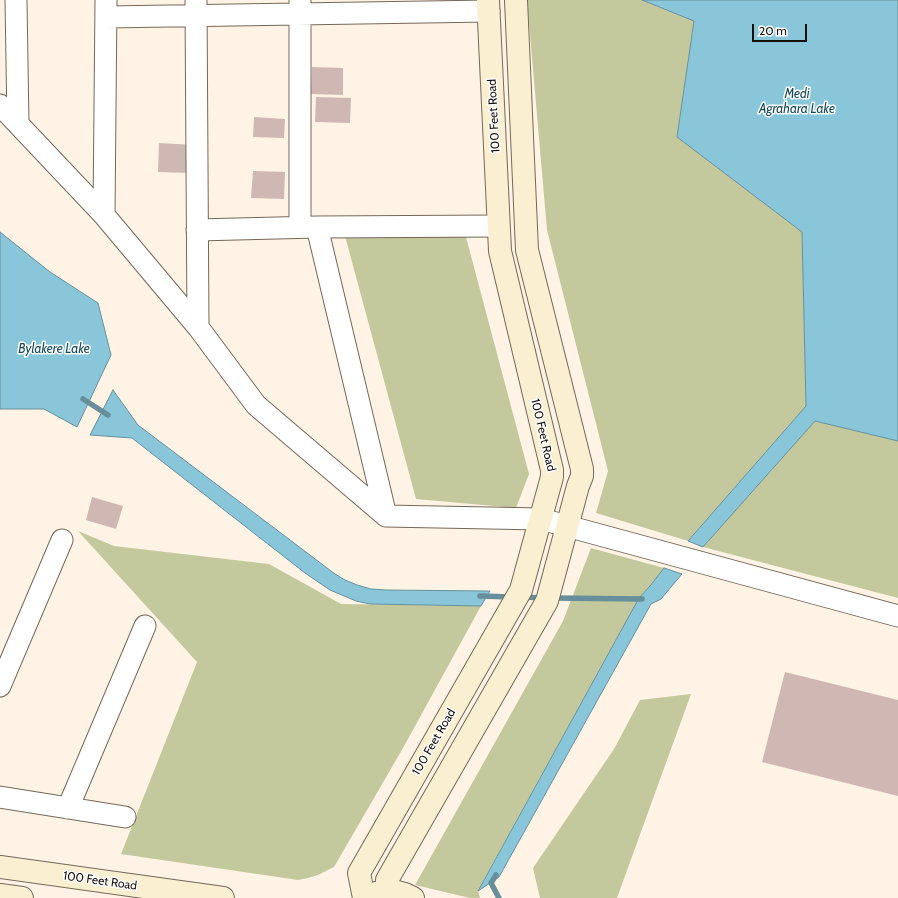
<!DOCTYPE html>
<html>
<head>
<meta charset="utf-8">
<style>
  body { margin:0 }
  #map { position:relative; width:898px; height:898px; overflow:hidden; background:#fff3e5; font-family:Cabin,sans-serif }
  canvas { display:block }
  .scale { position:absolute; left:752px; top:24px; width:55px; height:18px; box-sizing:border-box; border:2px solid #15100a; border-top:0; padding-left:5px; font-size:12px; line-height:14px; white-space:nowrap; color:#15100a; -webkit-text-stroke:3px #fff; paint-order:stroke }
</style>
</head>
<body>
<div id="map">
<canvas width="898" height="898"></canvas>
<div class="scale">20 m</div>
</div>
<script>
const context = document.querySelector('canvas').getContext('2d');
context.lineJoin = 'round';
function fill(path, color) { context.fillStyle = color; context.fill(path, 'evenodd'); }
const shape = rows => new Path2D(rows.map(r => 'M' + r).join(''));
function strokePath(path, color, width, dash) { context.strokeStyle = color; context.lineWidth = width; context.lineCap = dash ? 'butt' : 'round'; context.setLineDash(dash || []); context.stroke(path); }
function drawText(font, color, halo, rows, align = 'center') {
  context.font = font + ' Cabin,sans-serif'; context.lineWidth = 3; context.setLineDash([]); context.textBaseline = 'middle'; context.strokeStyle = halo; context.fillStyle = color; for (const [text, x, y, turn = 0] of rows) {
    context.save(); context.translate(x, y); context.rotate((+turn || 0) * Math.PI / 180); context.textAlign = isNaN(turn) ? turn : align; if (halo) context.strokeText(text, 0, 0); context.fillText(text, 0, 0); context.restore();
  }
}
const green = shape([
  [527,0,641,0,694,21,677,137,802,232,806,406,688,541,596,513,608,471,547,230],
  [345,236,466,237,529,474,516,508,416,499],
  [815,421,898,441,898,598,703,547],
  [78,531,114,546,269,564,341,604,481,606,403,748,334,867,318,875,308,878,298,880,121,854,197,662],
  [591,548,664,568,650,586,639,598,478,890,480,898,470,898,415,885,563,621],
  [691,694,617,898,540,898,533,868,614,749,640,700]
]);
const water = shape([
  [642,0,898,0,898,441,815,421,703,547,688,541,806,406,802,232,677,137,694,21,642,0],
  [0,232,50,272,98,303,111,355,77,427,44,409,0,409,0,232],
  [113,390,138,425,335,574,345,580,357,585,371,589,386,590,490,591,481,606,370,604,356,601,330,590,305,573,132,438,90,435,113,390],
  [664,568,682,574,661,599,651,604,499,877,478,891,639,598,650,586,664,568]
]);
const stream = shape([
  [83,399,108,415],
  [480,596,511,597],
  [524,597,543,598],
  [552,598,642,599],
  [496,875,491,883,499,898]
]);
const building = shape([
  [312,67,343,68,343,95,311,94],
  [316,97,351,98,350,123,315,122],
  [254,117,285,119,284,138,253,137],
  [159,143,194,145,192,173,158,172],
  [253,171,285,172,284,199,251,198],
  [92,497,123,506,116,529,86,520],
  [785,672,898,700,898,796,762,762]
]);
const minor = shape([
  [16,0,18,124],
  [196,0,198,327],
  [300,1,300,227],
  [106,17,489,11],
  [0,105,104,215,198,327,256,405,386,516,541,519,898,616],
  [104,215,106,0],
  [317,227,386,516],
  [197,230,317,227,498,226],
  [0,686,62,540],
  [0,797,125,817],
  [68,808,145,626]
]);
const secondary = shape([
  [0,867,223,898],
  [390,891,387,880,547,601,578,486,582,476,582,469,527,250,516,0],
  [376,893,383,891,394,891,405,894,413,898],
  [0,895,22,898],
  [364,898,359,873,521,590,552,477,552,470,500,251,488,0]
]);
const streetNames = [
  ["100 Feet Road",494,116,-93],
  ["100 Feet Road",543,435,77],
  ["100 Feet Road",434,742,-60],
  ["100 Feet Road",100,881,8]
];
const waterNames = [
  ["Medi",797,94],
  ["Agrahara Lake",797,109],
  ["Bylakere Lake",54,349]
];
fill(green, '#c3c99d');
fill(water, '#89c6d9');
strokePath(water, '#668f9b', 1);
strokePath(stream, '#668f9b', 5.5);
fill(building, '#cfb7b3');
strokePath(minor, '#756859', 23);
strokePath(secondary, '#756859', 24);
strokePath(minor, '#fff', 21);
strokePath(secondary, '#faefd1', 22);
drawText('12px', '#15100a', '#fff', streetNames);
drawText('italic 13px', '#144957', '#fff', waterNames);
</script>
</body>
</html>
